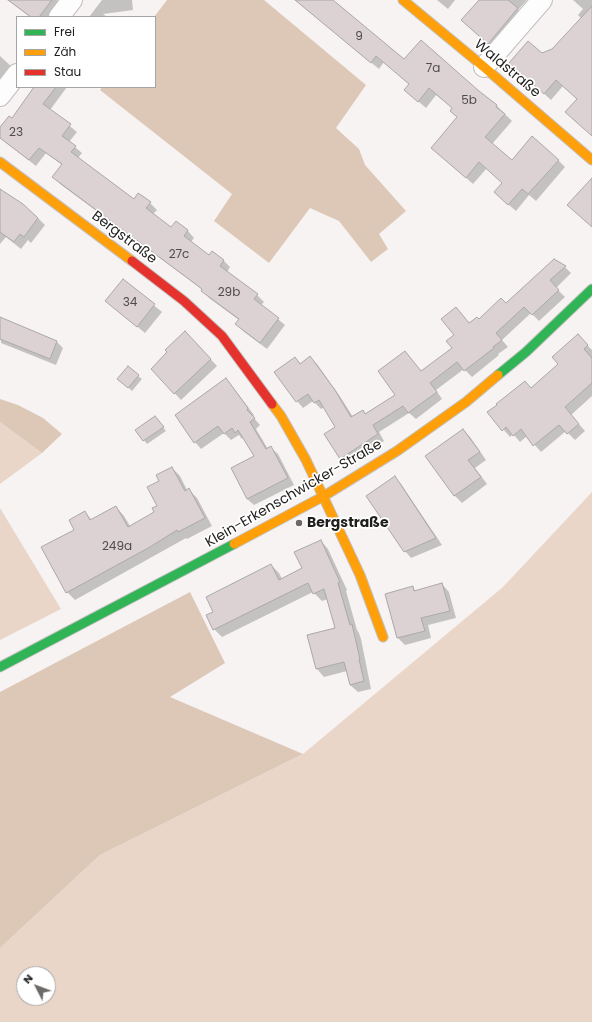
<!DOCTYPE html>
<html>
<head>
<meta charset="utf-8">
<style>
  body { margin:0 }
  #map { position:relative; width:592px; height:1022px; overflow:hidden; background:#f6f3f2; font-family:Poppins,sans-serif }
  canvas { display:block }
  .legend { position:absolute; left:16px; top:16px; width:140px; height:72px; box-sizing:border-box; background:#fff; border:1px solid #a6a5a5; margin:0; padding:5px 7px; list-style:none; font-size:12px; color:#211f1e }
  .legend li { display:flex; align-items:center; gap:8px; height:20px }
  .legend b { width:20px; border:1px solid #a6a5a5 }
  .north { position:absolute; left:16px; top:966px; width:40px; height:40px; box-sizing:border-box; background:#fff; border:1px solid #a6a5a5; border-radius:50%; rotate:312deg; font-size:11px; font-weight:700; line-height:16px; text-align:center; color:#211f1e }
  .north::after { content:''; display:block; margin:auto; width:14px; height:18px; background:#6c6968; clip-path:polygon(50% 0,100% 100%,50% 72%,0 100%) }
</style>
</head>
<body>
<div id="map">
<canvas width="592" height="1022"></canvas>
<ul class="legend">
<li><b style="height:5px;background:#30b455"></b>Frei</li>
<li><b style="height:5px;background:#ff9f0a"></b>Zäh</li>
<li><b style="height:5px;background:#e5322d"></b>Stau</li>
</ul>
<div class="north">N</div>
</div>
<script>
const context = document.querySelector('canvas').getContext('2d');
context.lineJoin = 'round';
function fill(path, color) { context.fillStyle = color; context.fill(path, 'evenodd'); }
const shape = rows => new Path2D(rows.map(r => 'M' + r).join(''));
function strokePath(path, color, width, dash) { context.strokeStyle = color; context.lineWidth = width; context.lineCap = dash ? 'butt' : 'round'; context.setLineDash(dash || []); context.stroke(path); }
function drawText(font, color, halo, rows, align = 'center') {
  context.font = font + ' Poppins,sans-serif'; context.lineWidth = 3.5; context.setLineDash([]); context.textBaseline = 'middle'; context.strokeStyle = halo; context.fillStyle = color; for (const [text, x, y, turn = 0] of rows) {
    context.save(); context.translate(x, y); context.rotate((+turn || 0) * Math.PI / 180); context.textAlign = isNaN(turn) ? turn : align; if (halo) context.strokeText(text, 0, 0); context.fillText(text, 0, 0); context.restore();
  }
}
const green = shape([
  [0,422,42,453,0,484],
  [592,492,592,1022,0,1022,0,948,100,855,303,754,503,587],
  [24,974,48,974,48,998,24,998],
  [0,508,61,609,0,640]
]);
const forest = shape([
  [167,0,264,0,366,85,336,128,359,149,365,165,406,211,379,234,388,249,371,262,339,221,310,208,269,263,214,221,232,194,100,90,102,87,155,87,154,17],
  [0,399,18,405,43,418,62,434,42,453,0,422],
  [190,592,225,663,170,697,303,754,100,855,0,948,0,692]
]);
const shadow = shape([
  [8,0,57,0,61,4,51,17,30,17],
  [102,0,132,0,133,10,103,14,107,17,89,17],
  [295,0,331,0,405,61,421,41,478,91,497,106,512,121,492,144,512,162,558,160,565,167,536,201,529,195,516,211,502,199,503,183,487,168,473,184,432,148,458,118,453,108,436,95,426,108,405,90,410,84,384,62,379,69],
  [437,0,455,0,448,9],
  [480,0,527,0,518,10,524,16,495,50,469,27],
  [573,0,592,0,592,135,578,99,563,86,551,100,517,69,542,54,552,50,582,19,578,15,583,9],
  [0,56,13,68,0,85],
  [35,87,67,87,50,110,77,132,69,142,82,153,78,158,134,200,150,203,157,210,153,214,171,228,176,222,188,231,194,238,190,243,209,257,212,252,224,261,230,267,227,272,257,295,264,302,261,305,285,325,267,349,243,331,237,324,239,320,209,298,203,290,60,184,54,177,62,165,46,153,36,166,0,138,0,129,12,119],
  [0,190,38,218,45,225,31,243,28,240,21,249,6,237,0,244],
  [565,267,571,273,556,288,565,297,539,321,531,313,502,340,508,347,498,354,499,355,472,377,464,369,436,390,442,399,416,419,409,413,379,432,384,441,347,465,340,458,337,427,324,407,321,409,313,401,303,408,297,401,276,372,295,358,301,364,310,358,317,364,341,398,353,417,363,411,366,414,396,395,405,352,422,372,454,348,456,335,462,315,470,324,479,320,506,304],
  [123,280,162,312,145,333,106,301],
  [0,322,57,342,63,348,56,365,1,343],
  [185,332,217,366,181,400,152,369],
  [584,342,592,350,592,396,571,415,585,431,575,440,566,431,541,452,527,436,520,442,513,434,510,437,488,412,532,389],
  [138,376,142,379,132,391,122,382],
  [226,380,232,386,254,415,253,417,260,425,256,429,268,449,271,448,278,454,294,485,254,505,247,499,255,456,244,437,242,439,239,435,231,440,224,433,201,449,195,442],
  [158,421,166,431,147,444,136,430],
  [463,430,470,437,486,460,475,468,487,484,462,503,455,496,427,456],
  [172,468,180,476,187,490,189,490,197,498,212,526,187,539,186,538,75,600,67,592,75,530,85,513,92,520,116,507,124,516,130,526,156,513],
  [395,478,401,484,442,545,411,558,405,551],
  [321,541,328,549,347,590,346,591,357,630,359,633,361,639,371,689,358,692,350,685,347,671,324,677,317,669,308,636,336,629,328,599,322,601,313,592,222,637,214,629,215,612,271,565,279,573,282,579,303,569],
  [442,584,449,592,456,618,428,625,431,638,405,645,398,638,386,594,413,588,416,591]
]);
const building = shape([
  [8,0,52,0,39,17,31,17,8,0],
  [295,0,333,0,404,59,421,40,479,91,497,105,496,107,505,114,485,137,512,160,532,136,559,160,528,194,522,189,508,205,494,192,502,183,479,162,466,178,431,148,457,117,450,111,452,108,429,88,418,102,404,90,409,84,376,56,371,63,295,0],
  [479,0,508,0,518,8,488,44,461,20,479,0],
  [592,6,592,136,565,112,577,99,556,80,544,94,509,63,528,41,542,53,552,49,592,6],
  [34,87,56,87,43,104,71,124,62,136,76,146,71,152,134,199,138,193,144,197,151,202,146,208,171,227,176,221,188,230,184,236,209,255,212,251,224,260,220,266,258,294,254,299,279,318,260,343,235,324,239,319,201,291,202,289,52,177,62,164,39,148,29,160,0,138,0,127,9,116,12,118,34,87],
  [592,178,592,227,567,205,592,178],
  [0,189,23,204,38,218,24,237,20,234,14,242,0,232,0,189],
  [554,259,566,266,550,280,559,290,532,315,524,307,496,333,502,340,493,347,494,348,464,371,457,362,430,383,437,392,408,413,403,406,373,425,378,434,340,459,324,434,335,427,319,400,314,403,308,394,296,402,274,372,295,357,300,364,310,356,335,390,351,417,363,410,365,414,395,395,378,371,405,351,421,371,452,348,446,341,454,335,441,319,456,307,469,323,477,317,479,319,501,298,506,303,554,259],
  [123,279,155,304,137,327,105,301,123,279],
  [0,317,57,341,50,359,0,339,0,317],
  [185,331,211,359,174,394,151,369,167,352,165,350,185,331],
  [578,334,588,345,584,349,592,358,592,383,565,407,579,424,567,434,559,425,533,446,521,429,513,436,506,427,502,431,487,412,497,405,496,404,525,381,531,388,558,364,552,357,578,334],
  [128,366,139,375,128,388,117,379,128,366],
  [226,378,248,408,247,410,255,418,250,422,266,449,271,446,288,478,247,499,231,468,254,456,238,430,235,433,232,428,224,434,218,426,194,443,175,415,226,378],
  [155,416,164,427,143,441,135,430,155,416],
  [463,429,480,452,468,460,481,477,454,496,425,456,463,429],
  [172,467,185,491,189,488,205,518,178,532,177,530,150,547,66,593,41,547,74,530,69,520,85,511,90,520,116,506,128,527,154,512,152,508,157,506,147,487,159,481,156,475,172,467],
  [395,476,436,538,404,552,366,496,395,476],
  [321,540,340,582,338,583,350,625,352,624,360,659,359,659,364,681,350,685,344,662,316,669,307,635,335,628,324,589,313,594,308,583,213,630,206,615,213,612,206,597,271,564,279,580,302,568,294,552,321,540],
  [442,583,450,611,421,618,425,631,397,638,385,594,413,586,414,591,442,583]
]);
const street = shape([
  [59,17,72,0],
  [484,67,542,0],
  [0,96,17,74]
]);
const fast = shape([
  [498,375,526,352,592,289],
  [0,667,234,544]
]);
const slow = shape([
  [403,0,484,67,592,160],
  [0,162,132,261],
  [272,404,281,416,306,460,360,575,383,637],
  [234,544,324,496,397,451,466,402,498,375]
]);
const jam = shape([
  [132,261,184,301,222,336,272,404]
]);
const markers = [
  [299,523,4,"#6c6968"]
];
const numberNames = [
  ["9",359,37],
  ["7a",433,69],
  ["5b",469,101],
  ["23",16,133],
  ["27c",179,255],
  ["29b",229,293],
  ["34",130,303],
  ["249a",117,547]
];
const streetNames = [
  ["Waldstraße",507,69,40],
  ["Bergstraße",124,238,37],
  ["Klein-Erkenschwicker-Straße",294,494,-30]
];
const poiNames = [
  ["Bergstraße",307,523]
];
fill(green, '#e9d6c8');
fill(forest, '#ddc8b7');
fill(shadow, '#0003');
fill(building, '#dcd1d3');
strokePath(building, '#aaa8a8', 1);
strokePath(street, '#c2c0bf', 22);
strokePath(fast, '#c2c0bf', 11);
strokePath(slow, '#c2c0bf', 11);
strokePath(jam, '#c2c0bf', 11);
strokePath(street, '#fefdfd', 20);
strokePath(fast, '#30b455', 9);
strokePath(slow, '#ff9f0a', 9);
strokePath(jam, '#e5322d', 9);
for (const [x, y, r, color] of markers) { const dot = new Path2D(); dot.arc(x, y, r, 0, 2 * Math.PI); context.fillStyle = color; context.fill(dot); strokePath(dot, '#fff', 1.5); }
drawText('12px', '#504c4b', null, numberNames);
drawText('14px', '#211f1e', '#fff', streetNames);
drawText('bold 14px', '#211f1e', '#fff', poiNames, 'left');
</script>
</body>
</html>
